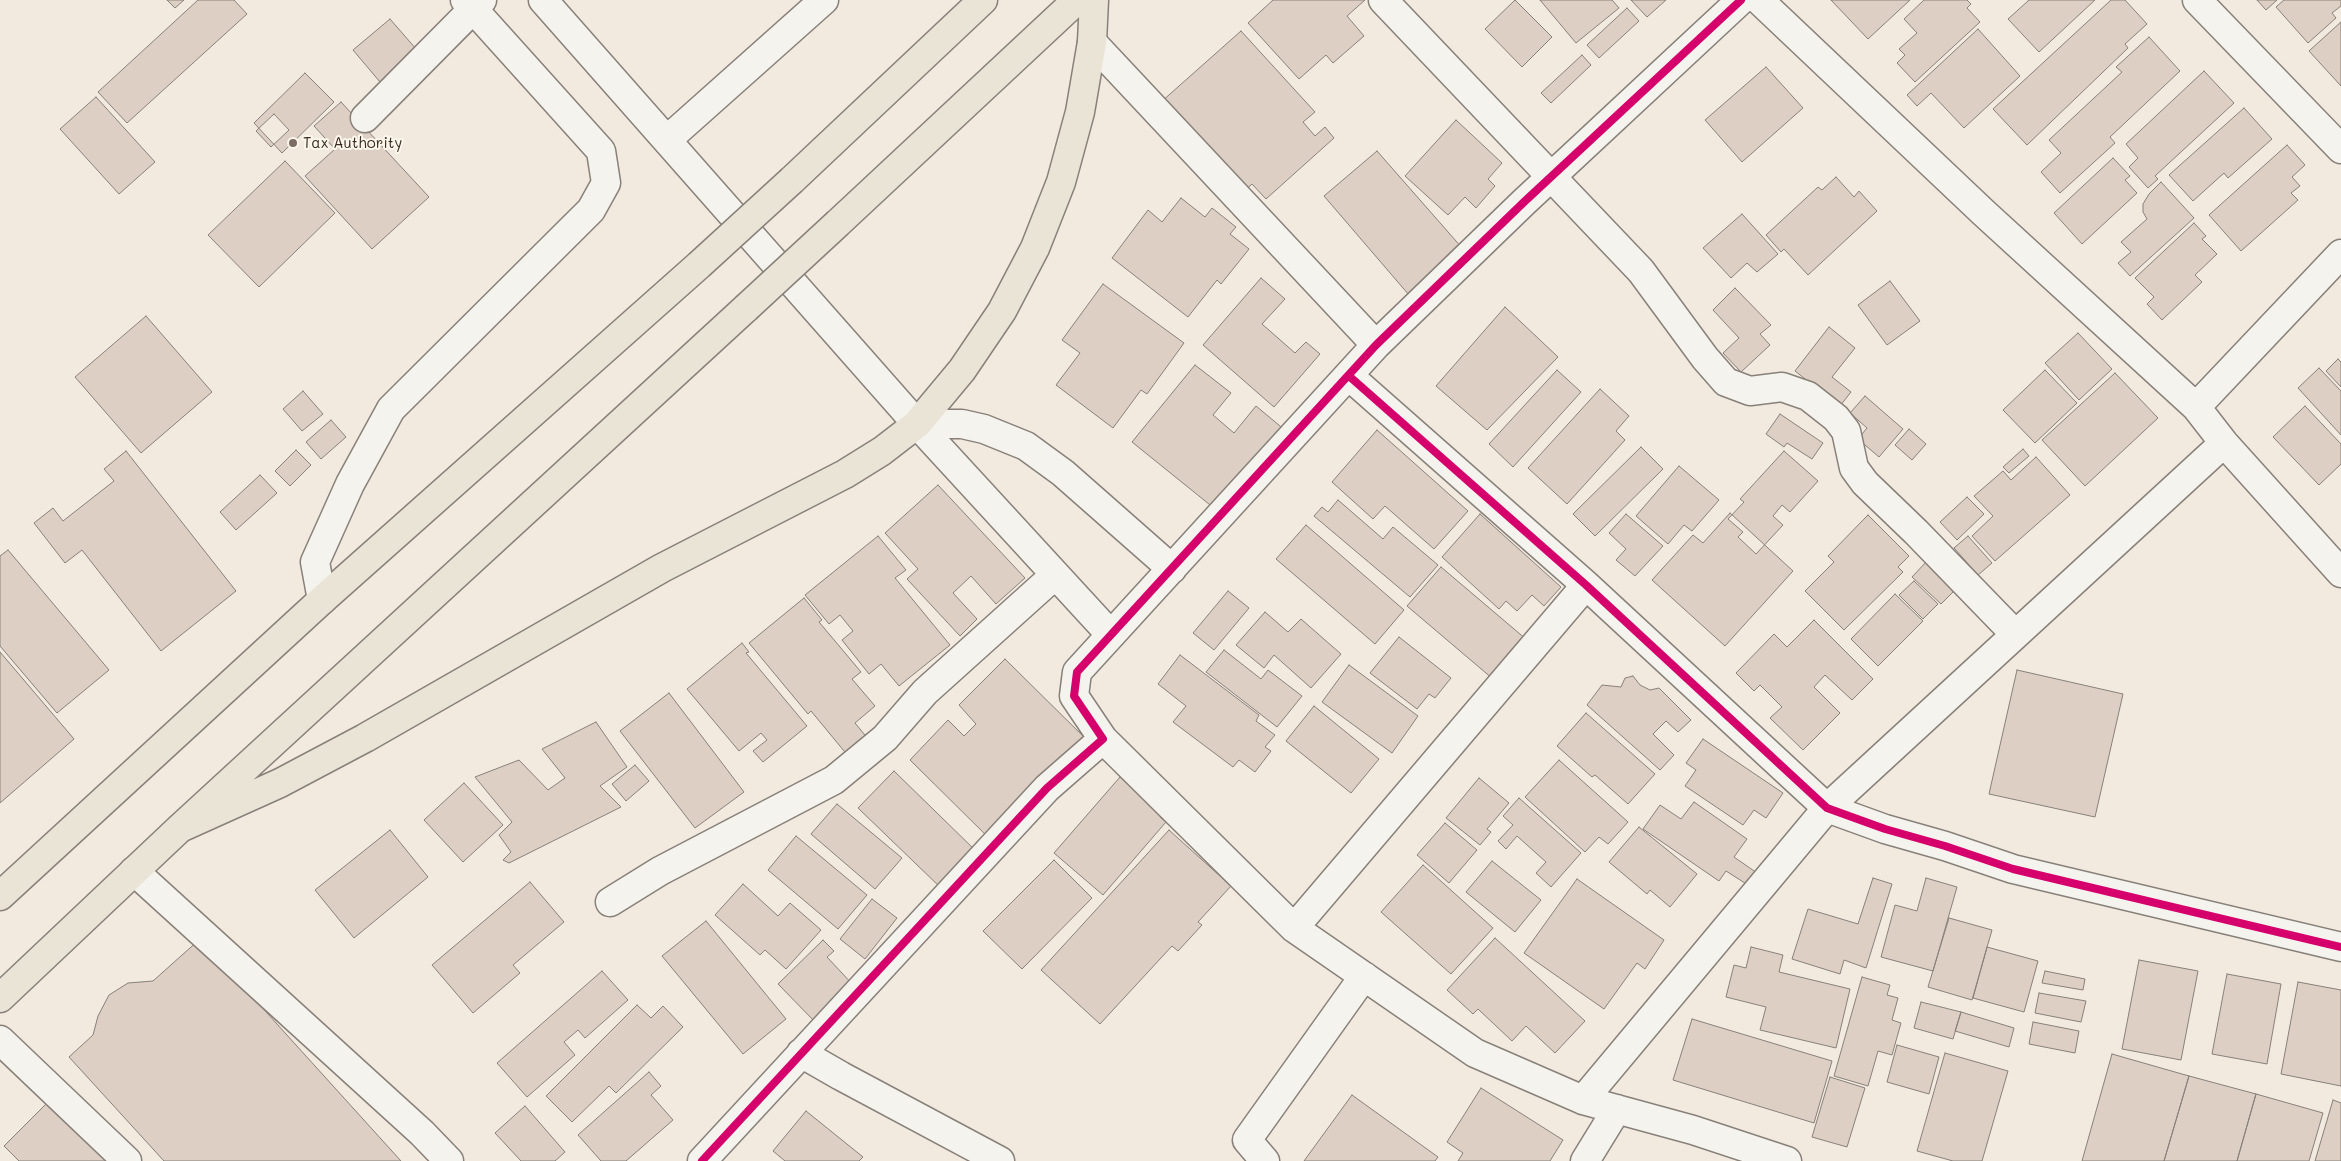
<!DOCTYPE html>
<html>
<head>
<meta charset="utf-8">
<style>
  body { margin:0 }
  canvas { display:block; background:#f2e9df }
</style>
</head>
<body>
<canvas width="2341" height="1161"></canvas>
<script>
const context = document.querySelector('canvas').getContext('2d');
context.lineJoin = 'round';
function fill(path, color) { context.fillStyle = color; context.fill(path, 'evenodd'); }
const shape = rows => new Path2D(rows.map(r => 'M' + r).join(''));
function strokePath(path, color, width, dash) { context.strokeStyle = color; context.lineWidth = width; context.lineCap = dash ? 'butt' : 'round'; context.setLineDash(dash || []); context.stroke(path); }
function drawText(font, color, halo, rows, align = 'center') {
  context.font = font + ' Mali,sans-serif'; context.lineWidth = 4; context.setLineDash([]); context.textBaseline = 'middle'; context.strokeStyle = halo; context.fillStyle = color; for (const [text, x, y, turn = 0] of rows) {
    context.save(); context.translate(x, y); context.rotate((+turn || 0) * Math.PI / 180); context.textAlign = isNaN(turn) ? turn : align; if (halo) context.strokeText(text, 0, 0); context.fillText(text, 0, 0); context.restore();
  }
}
const building = shape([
  [167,0,184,0,175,8,167,0],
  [198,0,234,0,247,14,127,123,98,92,198,0],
  [1273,0,1365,0,1347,16,1364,36,1333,63,1326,55,1299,79,1248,23,1273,0],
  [1515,0,1552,37,1522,67,1485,29,1515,0],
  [1540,0,1612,0,1619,8,1576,43,1540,0],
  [1631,0,1666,0,1647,17,1631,0],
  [1831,0,1910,0,1868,39,1831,0],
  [1924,0,1967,0,1971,4,1967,8,1980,22,1915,82,1897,63,1905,55,1899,49,1917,33,1904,19,1924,0],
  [2029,0,2095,0,2039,52,2008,19,2029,0],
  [2111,0,2125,0,2147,24,2125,44,2128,48,2027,145,1993,109,2111,0],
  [2257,0,2277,0,2266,10,2257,0],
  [2284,0,2341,0,2341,6,2332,13,2336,18,2308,43,2276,7,2284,0],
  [1627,8,1639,21,1599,58,1587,45,1627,8],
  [390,19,417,50,380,82,353,50,390,19],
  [2341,22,2341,86,2309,51,2341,22],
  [1978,29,2020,76,1964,128,1931,93,1917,106,1907,95,1978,29],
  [1241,31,1315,112,1303,122,1315,136,1325,127,1334,138,1266,199,1252,184,1243,192,1161,102,1241,31],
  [2149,37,2180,71,2110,137,2115,143,2060,193,2041,172,2061,153,2049,140,2122,72,2116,67,2149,37],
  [1582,55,1591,65,1551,103,1541,93,1582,55],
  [1766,67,1803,108,1742,162,1705,120,1766,67],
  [2204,71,2234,103,2155,176,2158,179,2148,188,2129,167,2138,158,2126,144,2204,71],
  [305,73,334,102,282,153,254,123,305,73],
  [96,97,155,162,119,194,60,129,96,97],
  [341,102,429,197,372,249,305,176,335,149,314,126,341,102],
  [2244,108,2272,139,2228,178,2224,173,2193,201,2169,175,2244,108],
  [274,114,289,130,271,147,256,131,274,114],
  [1456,120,1502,163,1488,179,1495,186,1476,208,1465,197,1448,215,1405,176,1456,120],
  [2287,145,2305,165,2292,177,2300,186,2291,193,2298,200,2241,251,2209,215,2287,145],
  [1377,151,1463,249,1409,295,1324,196,1377,151],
  [2113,158,2130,176,2125,180,2137,193,2082,244,2054,213,2113,158],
  [285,161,335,213,259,287,208,235,285,161],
  [1836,177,1854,197,1859,191,1877,211,1808,275,1784,249,1781,252,1766,235,1818,187,1822,190,1836,177],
  [2161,182,2194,218,2130,276,2118,263,2131,252,2121,242,2147,219,2143,212,2143,204,2149,194,2161,182],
  [1181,198,1205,217,1212,208,1236,227,1230,234,1249,249,1221,284,1217,280,1188,317,1112,258,1148,210,1162,222,1181,198],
  [1742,214,1778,254,1757,272,1747,263,1731,278,1703,248,1742,214],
  [2194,223,2206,236,2202,239,2217,254,2195,275,2202,282,2162,320,2147,304,2154,297,2135,278,2194,223],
  [1261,278,1285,299,1262,324,1295,353,1306,342,1320,354,1274,407,1203,345,1261,278],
  [1890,281,1920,321,1887,345,1858,305,1890,281],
  [1103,284,1184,343,1147,394,1141,390,1113,428,1056,385,1080,353,1062,340,1103,284],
  [1735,288,1771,325,1760,334,1770,345,1741,372,1723,353,1739,338,1713,310,1735,288],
  [1505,307,1558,357,1487,430,1436,386,1505,307],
  [146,316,212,392,141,453,75,377,146,316],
  [1829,327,1855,348,1832,377,1851,392,1840,406,1795,371,1829,327],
  [2078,333,2112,369,2079,400,2045,363,2078,333],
  [2338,359,2341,362,2341,387,2326,371,2338,359],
  [1195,365,1231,393,1213,415,1234,433,1256,406,1286,431,1220,513,1132,442,1195,365],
  [2319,368,2341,391,2341,435,2298,388,2319,368],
  [1557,370,1581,392,1513,467,1489,444,1557,370],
  [2045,370,2077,403,2035,443,2003,410,2045,370],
  [2115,373,2158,418,2085,486,2042,440,2115,373],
  [1600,389,1629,416,1616,431,1625,440,1567,504,1528,468,1600,389],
  [303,391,323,414,302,431,283,409,303,391],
  [1865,396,1903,429,1879,457,1858,439,1867,428,1850,413,1865,396],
  [2305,406,2341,444,2341,464,2319,485,2273,437,2305,406],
  [1780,414,1823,443,1812,459,1787,443,1784,447,1766,434,1780,414],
  [331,420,346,437,321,459,306,442,331,420],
  [1909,429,1926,444,1912,460,1895,445,1909,429],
  [1377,430,1468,511,1434,549,1385,506,1373,519,1332,482,1377,430],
  [1641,447,1663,469,1595,536,1573,514,1641,447],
  [2023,449,2029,456,2009,473,2003,467,2023,449],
  [296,450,311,465,290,486,275,471,296,450],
  [126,451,236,591,161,651,82,550,65,563,34,523,53,508,63,521,114,481,104,469,126,451],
  [1784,451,1818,481,1790,512,1782,505,1773,516,1783,525,1756,554,1738,537,1743,532,1728,519,1744,502,1740,499,1784,451],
  [2036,457,2070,495,1995,561,1972,536,1993,516,1974,496,2003,471,2011,480,2036,457],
  [1679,466,1719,500,1692,531,1684,525,1668,544,1636,516,1679,466],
  [260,475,277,493,236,530,220,512,260,475],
  [938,485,1025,578,996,604,971,576,953,593,977,619,960,636,907,579,918,569,885,533,938,485],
  [1967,497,1984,514,1957,540,1940,522,1967,497],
  [1338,500,1383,539,1393,527,1438,565,1410,597,1314,516,1322,507,1328,512,1338,500],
  [1730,513,1793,571,1725,646,1652,580,1693,535,1703,543,1730,513],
  [1480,514,1561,587,1544,606,1532,595,1517,611,1506,601,1499,609,1442,557,1480,514],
  [1626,514,1663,546,1635,576,1616,560,1626,549,1609,533,1626,514],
  [1868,515,1909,556,1898,567,1903,572,1844,630,1805,591,1834,562,1828,556,1868,515],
  [1306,525,1404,610,1375,644,1276,559,1306,525],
  [878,536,906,570,895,578,950,645,899,686,881,664,869,674,842,640,853,631,840,615,829,624,805,595,878,536],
  [1968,536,1992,563,1978,575,1954,548,1968,536],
  [8,550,109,670,57,713,0,646,0,556,8,550],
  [1928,560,1957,588,1941,604,1912,577,1928,560],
  [1441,567,1527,640,1493,679,1407,606,1441,567],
  [1914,581,1938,604,1923,619,1899,595,1914,581],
  [1228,591,1249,608,1214,650,1193,633,1228,591],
  [1895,594,1923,621,1878,666,1851,639,1895,594],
  [804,598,822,620,819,622,861,672,852,679,875,706,855,723,869,740,849,757,811,711,808,714,749,643,804,598],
  [1265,612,1288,632,1301,619,1341,654,1311,688,1274,655,1264,668,1236,645,1265,612],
  [1814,620,1873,679,1852,700,1825,675,1814,687,1840,713,1803,750,1770,718,1782,707,1760,685,1754,691,1736,673,1774,634,1787,647,1814,620],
  [1399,637,1451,678,1435,698,1429,694,1417,709,1370,673,1399,637],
  [742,643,749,652,746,653,807,726,763,762,753,751,767,740,761,733,739,751,687,689,742,643],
  [1224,650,1261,679,1268,670,1302,696,1277,727,1206,672,1224,650],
  [0,652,74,739,0,803,0,652],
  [1180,655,1259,715,1256,721,1275,735,1265,747,1271,751,1255,772,1239,760,1233,767,1173,722,1186,706,1158,684,1180,655],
  [1005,659,1089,742,992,841,910,760,948,720,964,736,976,724,959,705,1005,659],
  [1349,665,1418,716,1392,753,1322,702,1349,665],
  [2017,670,2123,694,2095,817,1989,794,2017,670],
  [1633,676,1640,685,1650,690,1659,688,1691,720,1678,732,1666,721,1653,734,1674,755,1660,770,1587,705,1602,685,1621,687,1625,678,1633,676],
  [669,693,744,792,695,828,620,731,669,693],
  [1314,706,1379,759,1351,793,1286,741,1314,706],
  [1586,713,1655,774,1628,804,1595,775,1592,777,1557,746,1586,713],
  [596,722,627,767,600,786,621,807,509,863,503,860,511,852,499,835,512,822,475,777,519,760,548,790,565,778,542,749,596,722],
  [1703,739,1783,793,1766,818,1754,810,1743,825,1685,786,1696,770,1686,763,1703,739],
  [1559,760,1628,822,1608,844,1599,837,1585,852,1525,797,1559,760],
  [635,765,649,781,626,801,612,784,635,765],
  [894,771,978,853,942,889,858,808,894,771],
  [1120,777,1163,813,1160,817,1166,822,1103,895,1054,853,1120,777],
  [1479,778,1509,803,1487,829,1491,832,1480,845,1446,818,1479,778],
  [464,783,503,825,463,862,424,820,464,783],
  [1519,798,1581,853,1551,887,1536,873,1546,862,1517,836,1506,849,1498,841,1513,825,1503,816,1519,798],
  [1694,802,1747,839,1734,857,1757,873,1748,885,1726,871,1719,881,1643,829,1660,805,1681,819,1694,802],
  [837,804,902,858,875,889,811,834,837,804],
  [1445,823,1477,850,1449,883,1417,855,1445,823],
  [1639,827,1697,874,1670,907,1650,890,1647,894,1609,862,1639,827],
  [390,830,428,877,354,938,315,890,390,830],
  [1169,830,1231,886,1198,922,1202,925,1178,951,1172,946,1100,1024,1041,970,1169,830],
  [796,836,867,895,838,929,768,870,796,836],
  [1054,860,1092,898,1022,969,983,931,1054,860],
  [1492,861,1541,900,1515,932,1466,892,1492,861],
  [1423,865,1493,928,1451,974,1381,912,1423,865],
  [1873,878,1892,884,1866,968,1844,960,1840,974,1792,959,1808,909,1858,924,1873,878],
  [1926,878,1957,887,1933,971,1881,957,1895,905,1917,911,1926,878],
  [1577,879,1664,940,1645,969,1637,963,1604,1009,1524,953,1577,879],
  [530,882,564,922,513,965,520,973,473,1013,432,965,530,882],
  [743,884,778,916,790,903,821,930,786,969,765,950,760,955,715,915,743,884],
  [872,899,897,918,865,959,840,939,872,899],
  [1949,918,1992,930,1972,1000,1928,987,1949,918],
  [706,921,786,1019,743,1054,662,956,706,921],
  [1495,938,1585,1021,1555,1053,1526,1026,1512,1041,1478,1009,1473,1014,1447,990,1495,938],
  [200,939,401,1161,164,1161,69,1057,93,1035,98,1016,109,995,128,983,153,981,200,939],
  [823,940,834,951,827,957,855,987,817,1024,778,984,823,940],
  [1751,947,1783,955,1779,972,1850,989,1836,1048,1760,1030,1766,1007,1726,997,1734,965,1746,968,1751,947],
  [1987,947,2038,961,2024,1012,1973,998,1987,947],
  [2139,960,2198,971,2181,1060,2122,1049,2139,960],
  [602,971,628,1000,585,1038,578,1030,564,1042,575,1055,527,1097,497,1063,602,971],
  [2045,971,2085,979,2083,990,2042,983,2045,971],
  [2227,974,2281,984,2267,1064,2212,1054,2227,974],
  [1862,977,1890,985,1887,995,1898,998,1892,1020,1901,1023,1892,1055,1878,1051,1868,1086,1834,1076,1862,977],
  [2298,982,2341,990,2341,1086,2281,1074,2298,982],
  [2039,993,2086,1001,2081,1022,2035,1013,2039,993],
  [1921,1002,1961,1012,1953,1039,1914,1028,1921,1002],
  [637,1005,651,1018,663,1006,683,1027,616,1093,609,1086,572,1122,546,1096,637,1005],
  [1961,1012,2014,1028,2009,1047,1955,1031,1961,1012],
  [1692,1019,1832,1061,1814,1123,1673,1080,1692,1019],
  [2033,1022,2079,1031,2075,1053,2029,1044,2033,1022],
  [1897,1045,1939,1057,1929,1094,1887,1082,1897,1045],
  [1945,1053,2008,1071,1982,1161,1953,1161,1917,1151,1945,1053],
  [2112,1054,2189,1076,2164,1161,2082,1161,2112,1054],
  [649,1072,661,1086,651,1095,673,1120,626,1161,601,1161,578,1135,649,1072],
  [2189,1076,2256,1094,2237,1161,2164,1161,2189,1076],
  [1830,1077,1865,1088,1847,1147,1812,1137,1830,1077],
  [1481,1088,1563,1140,1550,1161,1458,1161,1463,1153,1447,1142,1481,1088],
  [2256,1094,2323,1113,2309,1161,2237,1161,2256,1094],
  [55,1095,120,1161,19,1161,4,1146,55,1095],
  [1352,1095,1438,1157,1435,1161,1304,1161,1352,1095],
  [2333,1100,2341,1103,2341,1161,2315,1161,2333,1100],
  [525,1106,565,1152,555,1161,521,1161,495,1133,525,1106],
  [806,1111,863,1157,859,1161,785,1161,773,1151,806,1111]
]);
const minor = shape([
  [543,0,917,424,1111,635],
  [1383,0,1641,271,1705,358,1726,382,1750,391,1782,387,1808,396,1836,418,1846,431,1854,468,1865,483,1916,532,2015,634],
  [1759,0,1984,213,2196,407,2224,443,2341,573],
  [2197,0,2341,149],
  [1092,42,1376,345],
  [365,118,482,0],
  [668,139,824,0],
  [1349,376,1586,585,1827,808,1885,829,1945,846,2013,869,2341,947],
  [2196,407,2341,254],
  [917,424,962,424,984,429,1026,446,1063,473,1172,569],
  [322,600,315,562,350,484,391,409,591,210,606,183,601,151,465,0],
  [1103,739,1294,928,1475,1053,1583,1100,1693,1130,1787,1161],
  [134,871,422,1133,449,1161],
  [610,902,660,871,834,780,885,738,925,692,1055,575],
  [1294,928,1586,585],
  [0,1040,127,1161],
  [801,1053,841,1076,1000,1161],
  [1583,1100,1827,808,2224,443],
  [702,1161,1047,788,1103,739,1074,696,1077,672,1376,345,1524,202,1741,0],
  [1265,1161,1247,1140,1364,976],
  [1585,1161,1617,1109]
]);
const highway = shape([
  [792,180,983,0],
  [838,223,1077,0],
  [180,828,280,783,365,738,662,568,845,474,882,451,917,424,962,370,1002,311,1035,248,1061,182,1080,112,1092,42,1094,0],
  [0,896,322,600,699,265],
  [0,998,180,828,746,308]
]);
const highwayBridge = shape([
  [699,265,792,180],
  [746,308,838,223]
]);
const cycleway = shape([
  [1349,376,1586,585,1827,808,1885,829,1945,846,2013,869,2341,947],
  [702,1161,1047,788,1103,739,1074,696,1077,672,1376,345,1524,202,1741,0]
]);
const markers = [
  [293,143,5,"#7b6d62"]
];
const poiNames = [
  ["Tax Authority",303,143]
];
fill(building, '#ddcfc3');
strokePath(building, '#88817a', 1);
strokePath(minor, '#88817a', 31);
strokePath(highway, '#88817a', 31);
strokePath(minor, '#f5f3ee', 28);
strokePath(highway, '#e9e4d6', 28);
strokePath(highwayBridge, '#88817a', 31, []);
strokePath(highwayBridge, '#e9e4d6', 28);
strokePath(cycleway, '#d6006c', 8);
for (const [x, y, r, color] of markers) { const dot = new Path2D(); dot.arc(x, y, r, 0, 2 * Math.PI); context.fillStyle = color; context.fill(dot); strokePath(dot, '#fbf7ec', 2); }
drawText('15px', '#3b2a1e', '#fbf7ec', poiNames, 'left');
</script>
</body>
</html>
